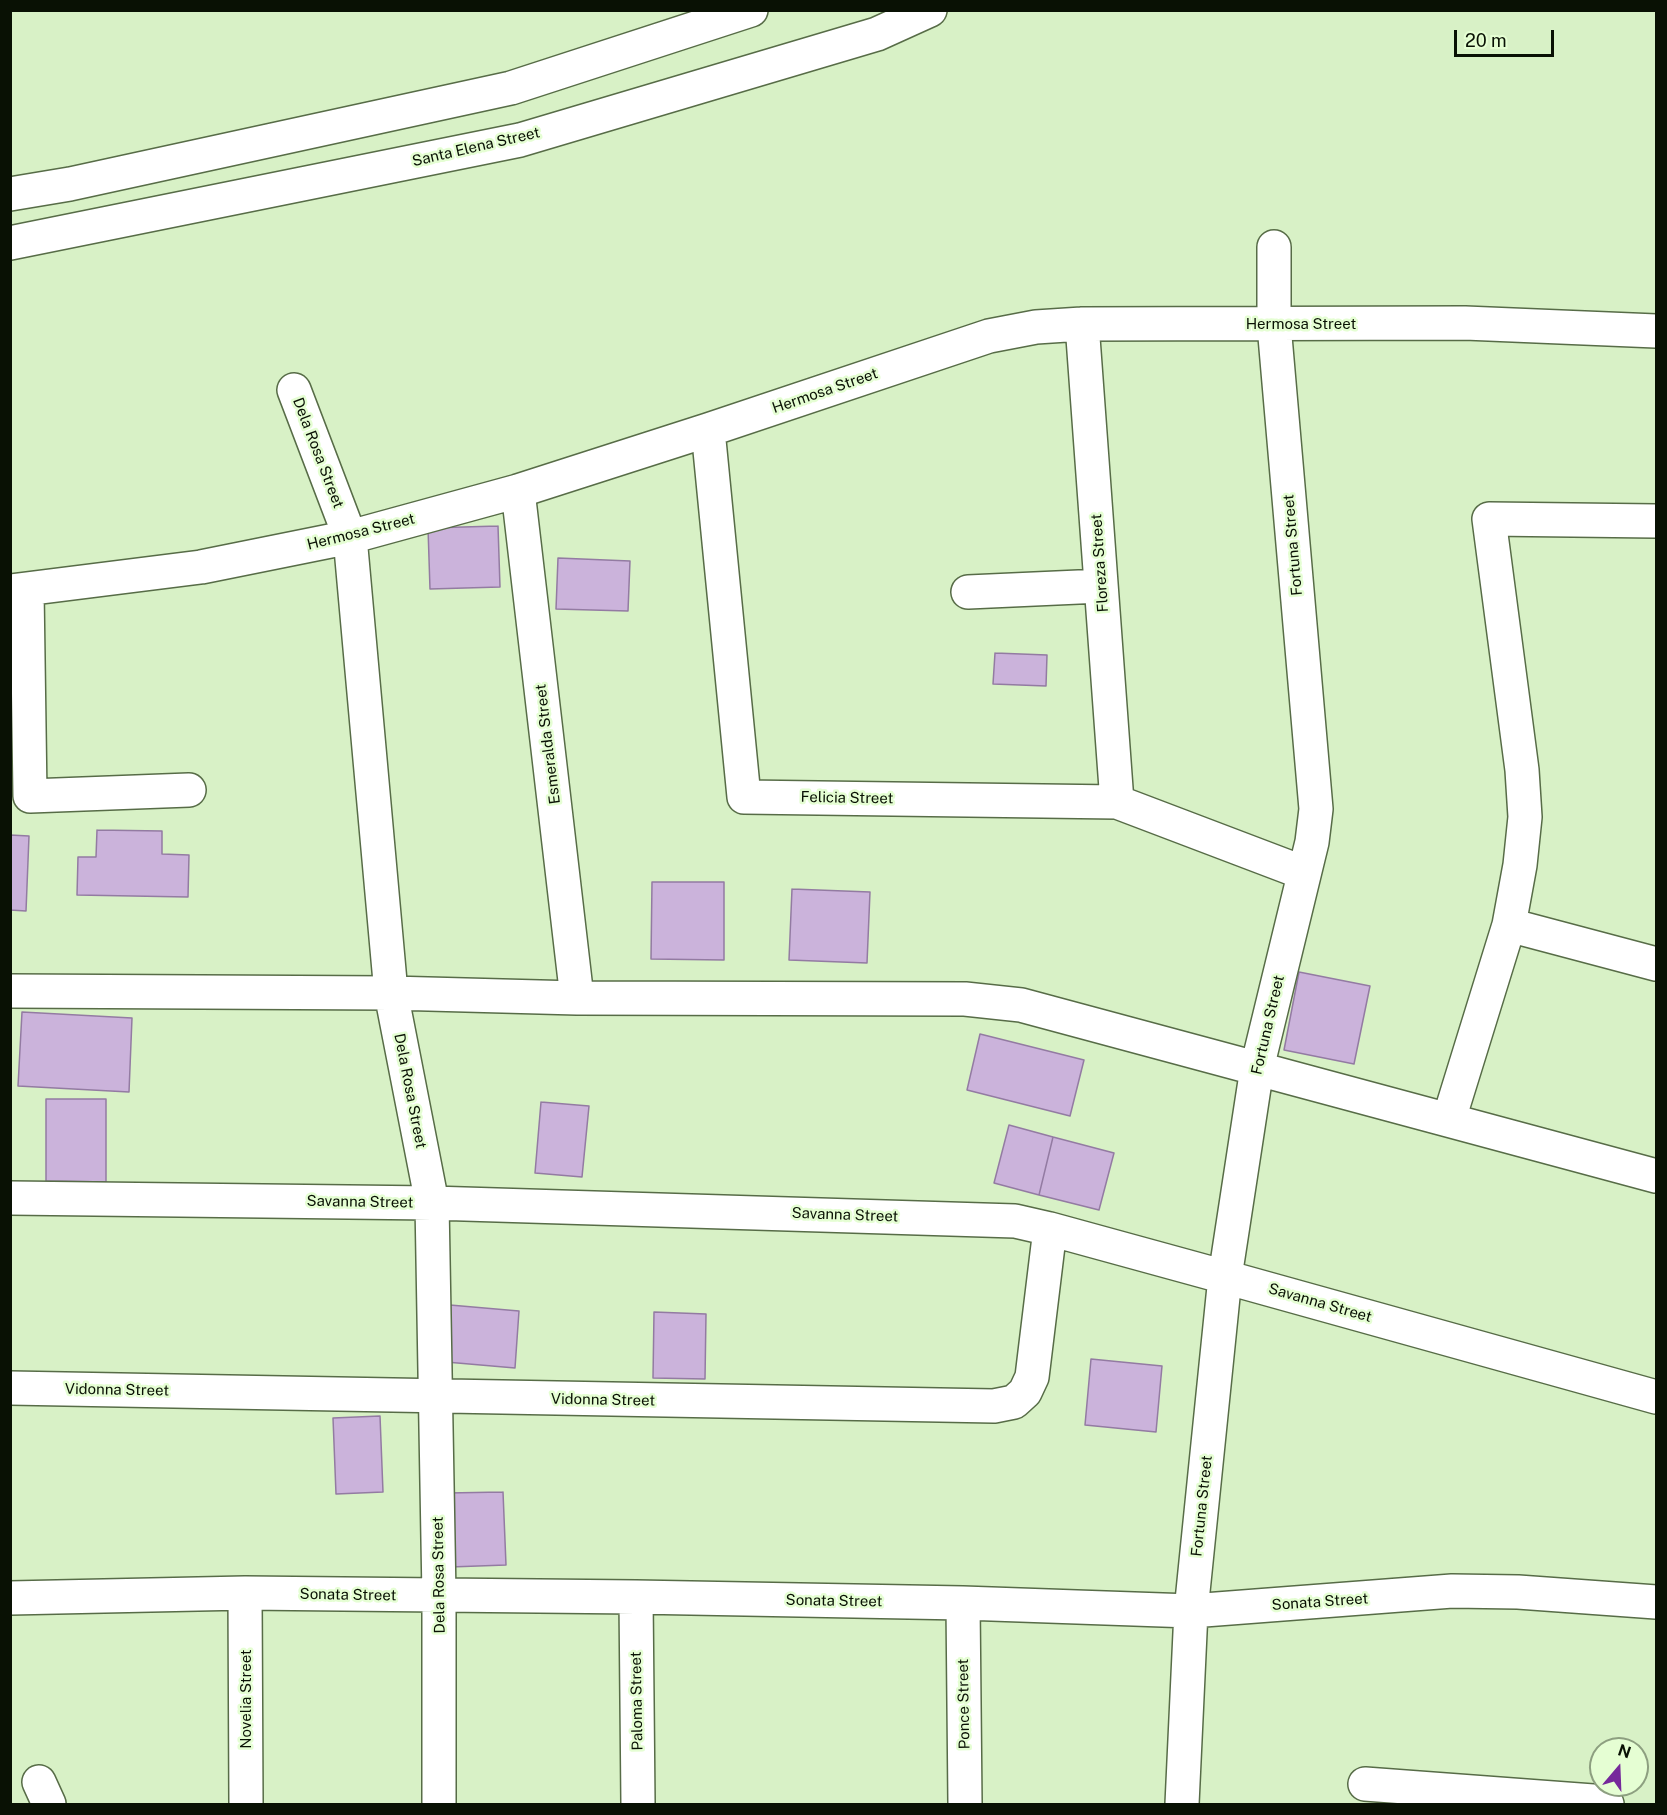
<!DOCTYPE html>
<html>
<head>
<meta charset="utf-8">
<style>
  body { margin:0 }
  #map { position:relative; width:1667px; height:1815px; overflow:hidden; background:#d8f1c6; font-family:"Public Sans",sans-serif }
  canvas { display:block }
  .frame { position:absolute; inset:0; border:12px solid #091104; pointer-events:none }
  .north { position:absolute; left:1589px; top:1737px; width:60px; height:60px; box-sizing:border-box; background:#e5fed3; border:2px solid #8d9f80; border-radius:50%; rotate:19deg; font-size:16px; font-weight:700; line-height:24px; text-align:center; color:#091104 }
  .north::after { content:''; display:block; margin:auto; width:21px; height:27px; background:#76299b; clip-path:polygon(50% 0,100% 100%,50% 72%,0 100%) }
  .scale { position:absolute; left:1454px; top:30px; width:100px; height:27px; box-sizing:border-box; border:3px solid #091104; border-top:0; padding-left:8px; font-size:18px; line-height:21px; white-space:nowrap; color:#091104; -webkit-text-stroke:4px #e5fed3; paint-order:stroke }
</style>
</head>
<body>
<div id="map">
<canvas width="1667" height="1815"></canvas>
<div class="frame"></div>
<div class="north">N</div>
<div class="scale">20 m</div>
</div>
<script>
const context = document.querySelector('canvas').getContext('2d');
context.lineJoin = 'round';
function fill(path, color) { context.fillStyle = color; context.fill(path, 'evenodd'); }
const shape = rows => new Path2D(rows.map(r => 'M' + r).join(''));
function strokePath(path, color, width, dash) { context.strokeStyle = color; context.lineWidth = width; context.lineCap = dash ? 'butt' : 'round'; context.setLineDash(dash || []); context.stroke(path); }
function drawText(font, color, halo, rows, align = 'center') {
  context.font = font + ' "Public Sans",sans-serif'; context.lineWidth = 5; context.setLineDash([]); context.textBaseline = 'middle'; context.strokeStyle = halo; context.fillStyle = color; for (const [text, x, y, turn = 0] of rows) {
    context.save(); context.translate(x, y); context.rotate((+turn || 0) * Math.PI / 180); context.textAlign = isNaN(turn) ? turn : align; if (halo) context.strokeText(text, 0, 0); context.fillText(text, 0, 0); context.restore();
  }
}
const building = shape([
  [498,526,500,587,430,589,428,528,498,526],
  [558,558,630,561,628,611,556,609,558,558],
  [995,653,1047,655,1046,686,993,684,995,653],
  [97,830,162,831,162,854,189,855,188,897,77,895,78,857,96,857,97,830],
  [10,835,29,836,26,911,10,910,10,835],
  [652,882,724,882,724,960,651,959,652,882],
  [792,889,870,892,867,963,789,960,792,889],
  [1299,972,1370,986,1354,1064,1284,1050,1299,972],
  [22,1012,132,1018,129,1092,18,1086,22,1012],
  [980,1034,1084,1060,1070,1116,967,1090,980,1034],
  [46,1099,106,1099,106,1182,46,1181,46,1099],
  [541,1102,589,1106,582,1177,535,1173,541,1102],
  [1009,1125,1053,1137,1039,1195,994,1183,1009,1125],
  [1053,1137,1114,1153,1099,1210,1039,1195,1053,1137],
  [450,1305,519,1311,515,1368,446,1362,450,1305],
  [654,1312,706,1314,705,1379,653,1378,654,1312],
  [1091,1359,1162,1366,1156,1432,1085,1425,1091,1359],
  [380,1416,383,1492,336,1494,333,1418,380,1416],
  [503,1492,506,1565,450,1567,447,1493,503,1492]
]);
const minor = shape([
  [10,194,70,184,511,88,751,10],
  [10,243,520,140,877,34,930,10],
  [1082,324,1117,802],
  [294,390,350,537,391,993,432,1203,439,1596,439,1804],
  [708,430,744,797,1117,802,1304,873],
  [518,491,577,998],
  [27,590,30,796,189,790],
  [10,591,201,567,350,537,518,491,708,430,989,336,1036,327,1082,324,1465,323,1656,331],
  [968,592,1101,586],
  [1509,925,1656,964],
  [10,991,391,993,577,998,965,999,1021,1005,1656,1176],
  [1449,1119,1509,925,1520,865,1525,817,1522,770,1489,519,1656,521],
  [10,1198,432,1203,1015,1221,1050,1229,1225,1277,1656,1397],
  [10,1388,994,1406,1014,1402,1025,1392,1032,1377,1050,1229],
  [245,1593,246,1804],
  [636,1597,638,1804],
  [10,1598,245,1593,636,1597,963,1603,1191,1611,1452,1591,1518,1592,1656,1602],
  [963,1603,965,1804],
  [39,1782,49,1804],
  [1365,1784,1593,1801,1607,1804],
  [1182,1804,1191,1611,1225,1277,1257,1068,1312,842,1316,809,1274,325,1274,247]
]);
const streetNames = [
  ["Santa Elena Street",476,147,-13],
  ["Hermosa Street",1301,324],
  ["Hermosa Street",825,391,-19],
  ["Dela Rosa Street",318,453,69],
  ["Hermosa Street",361,532,-14],
  ["Fortuna Street",1293,545,-95],
  ["Floreza Street",1100,563,-94],
  ["Esmeralda Street",548,744,-97],
  ["Felicia Street",847,798,1],
  ["Fortuna Street",1268,1025,-77],
  ["Dela Rosa Street",410,1091,79],
  ["Savanna Street",360,1202,1],
  ["Savanna Street",845,1215,2],
  ["Savanna Street",1320,1303,16],
  ["Vidonna Street",117,1390,1],
  ["Vidonna Street",603,1400,1],
  ["Fortuna Street",1202,1506,-84],
  ["Dela Rosa Street",439,1575,-91],
  ["Sonata Street",348,1595,1],
  ["Sonata Street",834,1601,1],
  ["Sonata Street",1320,1602,-4],
  ["Novelia Street",246,1699,-90],
  ["Paloma Street",637,1701,-91],
  ["Ponce Street",964,1704,-91]
];
fill(building, '#cbb3db');
strokePath(building, '#937ba2', 1.5);
strokePath(minor, '#576c47', 36);
strokePath(minor, '#fff', 33);
drawText('15px', '#091104', '#e5fed3', streetNames);
</script>
</body>
</html>
